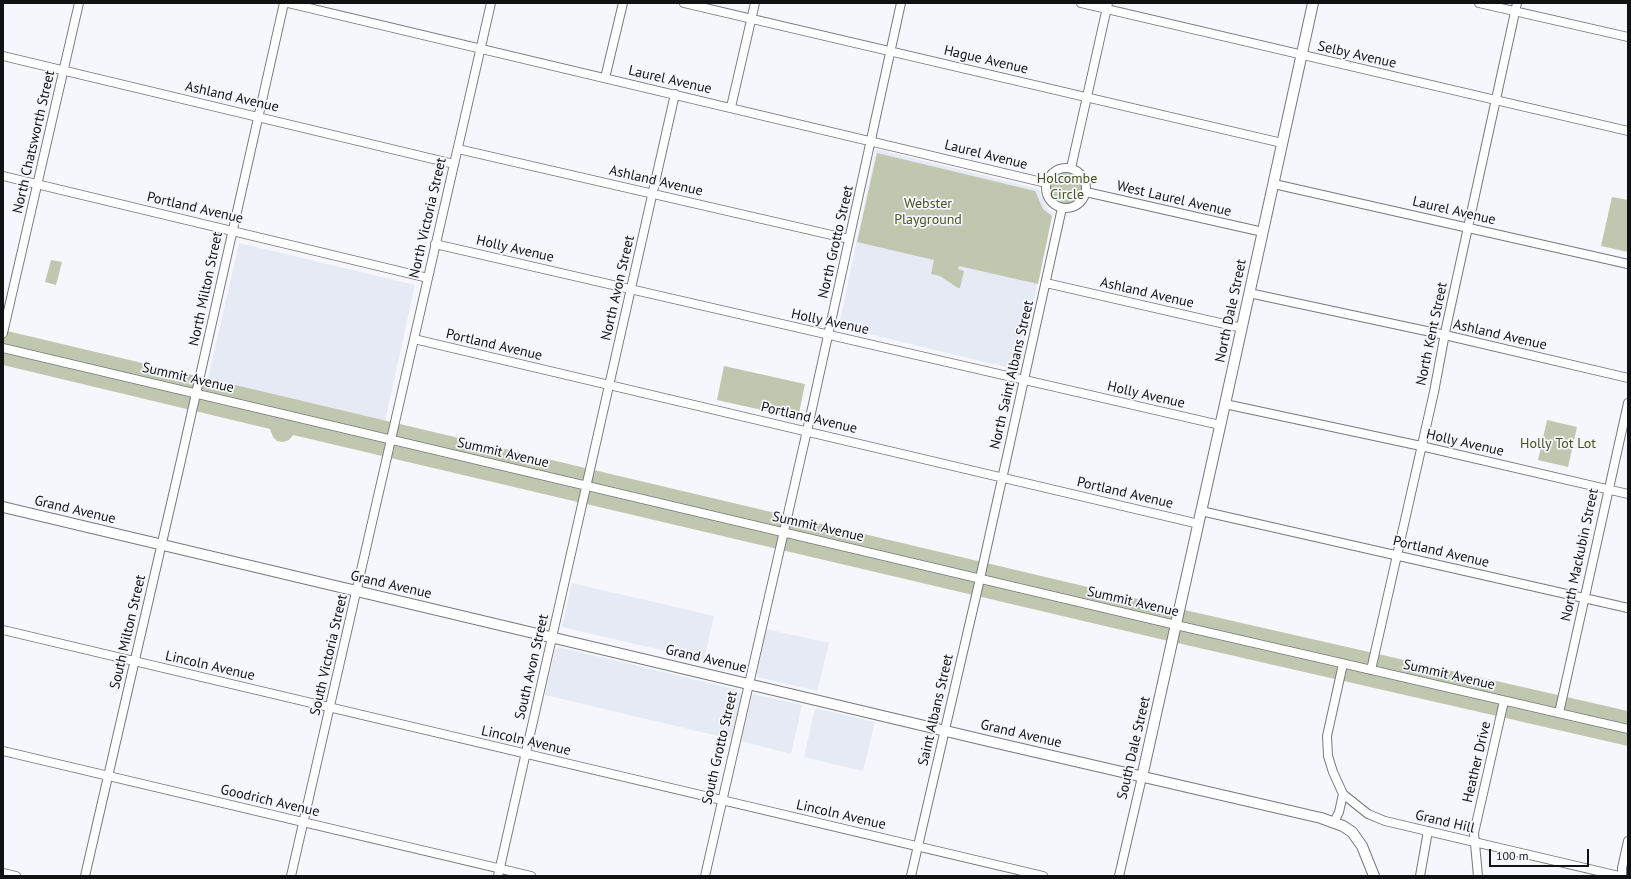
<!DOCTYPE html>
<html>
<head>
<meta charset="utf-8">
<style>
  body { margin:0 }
  #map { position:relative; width:1631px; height:879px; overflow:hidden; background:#f5f7fc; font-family:"PT Sans",sans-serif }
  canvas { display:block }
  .frame { position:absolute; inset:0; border:4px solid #111213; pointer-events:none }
  .scale { position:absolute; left:1489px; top:849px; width:100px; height:18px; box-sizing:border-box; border:2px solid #111213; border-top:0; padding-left:5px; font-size:12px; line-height:14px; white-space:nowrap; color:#111213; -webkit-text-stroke:3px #f5f7fc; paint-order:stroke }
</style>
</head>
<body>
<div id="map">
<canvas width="1631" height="879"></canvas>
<div class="frame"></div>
<div class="scale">100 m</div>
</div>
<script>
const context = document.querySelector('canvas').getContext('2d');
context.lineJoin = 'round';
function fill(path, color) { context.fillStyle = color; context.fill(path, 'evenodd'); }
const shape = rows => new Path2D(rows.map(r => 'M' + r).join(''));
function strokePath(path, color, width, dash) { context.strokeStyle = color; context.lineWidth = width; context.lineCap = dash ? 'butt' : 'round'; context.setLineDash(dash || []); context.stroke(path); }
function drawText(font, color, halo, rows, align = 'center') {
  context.font = font + ' "PT Sans",sans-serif'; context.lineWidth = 3.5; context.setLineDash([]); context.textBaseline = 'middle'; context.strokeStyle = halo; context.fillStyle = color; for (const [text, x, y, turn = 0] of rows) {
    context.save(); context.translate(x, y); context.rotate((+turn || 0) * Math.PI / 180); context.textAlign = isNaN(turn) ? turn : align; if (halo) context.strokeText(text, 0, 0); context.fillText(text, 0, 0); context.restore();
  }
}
const built = shape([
  [876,149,1039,189,1046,208,1053,214,1018,370,840,327,839,326],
  [239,243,415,285,385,421,208,379],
  [572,583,714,616,704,660,562,627],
  [766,629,829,643,817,691,758,677,756,671],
  [559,647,738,690,741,693,741,697,731,739,545,695,555,650],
  [753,694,802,705,791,754,741,741],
  [815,708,875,722,863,771,804,757]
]);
const green = shape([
  [877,153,1035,191,1043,209,1052,216,1038,284,959,266,958,269,964,271,960,288,958,288,940,276,931,274,934,260,857,242],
  '1051 187a16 16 0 1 1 32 0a16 16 0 1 1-32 0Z',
  [1612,197,1628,200,1628,252,1601,246],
  [51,260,62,262,56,285,45,282],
  [3,330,1189,611,1628,711,1628,746,1160,639,293,435,289,440,283,442,277,441,273,437,270,429,3,365],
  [724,366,805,384,798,418,717,400],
  [1547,420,1577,427,1568,467,1538,460]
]);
const minor = shape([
  [288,3,1046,183],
  [684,3,1282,143],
  [1081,3,1628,131],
  [1479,3,1628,37],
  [3,56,454,164],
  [605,78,623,3],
  [731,107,755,3],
  [458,149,849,239],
  '1046 188a20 20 0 1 1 40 0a20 20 0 1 1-40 0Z',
  [1071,168,1108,3],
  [3,176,428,278],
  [1274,184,1628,264],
  [1086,192,1263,232],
  [435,244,1220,425],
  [1046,283,1242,328],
  [1249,293,1445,335,1628,378],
  [3,333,79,3],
  [414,339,1199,524],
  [3,348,1176,625,1628,729],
  [1225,404,1421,446,1628,494],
  [1201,511,1628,608],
  [3,630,1043,876],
  [1343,664,1327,736,1328,756,1333,772,1343,794,1368,814,1385,821,1619,876],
  [1371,670,1434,392,1446,328,1517,3],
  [1559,713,1628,403],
  [3,751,531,876],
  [1334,822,1339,812,1343,794],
  [3,873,16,876],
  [85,876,179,469,284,3],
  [291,876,491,3],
  [498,876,675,94],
  [705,876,809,422,901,3],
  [911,876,979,583,1062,208],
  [1119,876,1142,777],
  [1420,876,1428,831],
  [1478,876,1474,833,1504,701],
  [1622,876,1622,868,1628,841]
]);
const major = shape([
  [3,507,988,741,1321,818,1343,826,1352,832,1362,846,1374,876],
  [1142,777,1225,404,1313,3]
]);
const streetNames = [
  ["Selby Avenue",1357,55,13],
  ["Hague Avenue",986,60,13],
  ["Laurel Avenue",670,80,13],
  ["Ashland Avenue",232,97,13],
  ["North Chatsworth Street",34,142,-77],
  ["Laurel Avenue",986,155,14],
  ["Ashland Avenue",656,181,13],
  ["West Laurel Avenue",1174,199,13],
  ["Portland Avenue",195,208,13],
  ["Laurel Avenue",1454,211,13],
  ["North Victoria Street",428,218,-77],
  ["North Grotto Street",836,242,-77],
  ["Holly Avenue",515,249,13],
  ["North Avon Street",618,288,-77],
  ["North Milton Street",206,289,-78],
  ["Ashland Avenue",1147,293,13],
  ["North Dale Street",1231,311,-78],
  ["Holly Avenue",830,322,12],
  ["North Kent Street",1432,334,-78],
  ["Ashland Avenue",1500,335,13],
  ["Portland Avenue",494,345,13],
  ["North Saint Albans Street",1012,375,-77],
  ["Summit Avenue",188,378,13],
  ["Holly Avenue",1146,395,13],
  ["Portland Avenue",809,418,13],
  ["Holly Avenue",1465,443,13],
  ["Summit Avenue",503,453,13],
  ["Portland Avenue",1125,493,13],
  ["Grand Avenue",75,510,13],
  ["Summit Avenue",818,527,13],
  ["Portland Avenue",1441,552,13],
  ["North Mackubin Street",1580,555,-78],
  ["Grand Avenue",391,585,13],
  ["Summit Avenue",1133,602,13],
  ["South Milton Street",128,632,-77],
  ["South Victoria Street",329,655,-77],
  ["Grand Avenue",706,659,13],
  ["Lincoln Avenue",210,666,13],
  ["South Avon Street",532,667,-77],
  ["Summit Avenue",1449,675,13],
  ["Saint Albans Street",936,710,-77],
  ["Grand Avenue",1021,734,13],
  ["Lincoln Avenue",526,741,13],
  ["South Grotto Street",720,748,-77],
  ["South Dale Street",1134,748,-77],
  ["Heather Drive",1477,762,-77],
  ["Goodrich Avenue",270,801,13],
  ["Lincoln Avenue",841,815,13],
  ["Grand Hill",1445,822,13]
];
const parkNames = [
  ["Holcombe",1067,179],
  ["Circle",1067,195],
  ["Webster",928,204],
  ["Playground",928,220],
  ["Holly Tot Lot",1558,444]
];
fill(built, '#e5eaf5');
fill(green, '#c0c7af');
strokePath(minor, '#77797c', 10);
strokePath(major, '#77797c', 12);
strokePath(minor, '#fff', 8);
strokePath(major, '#fff', 10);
drawText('14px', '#111213', '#f5f7fc', streetNames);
drawText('14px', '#48551e', '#f5f7fc', parkNames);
</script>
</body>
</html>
